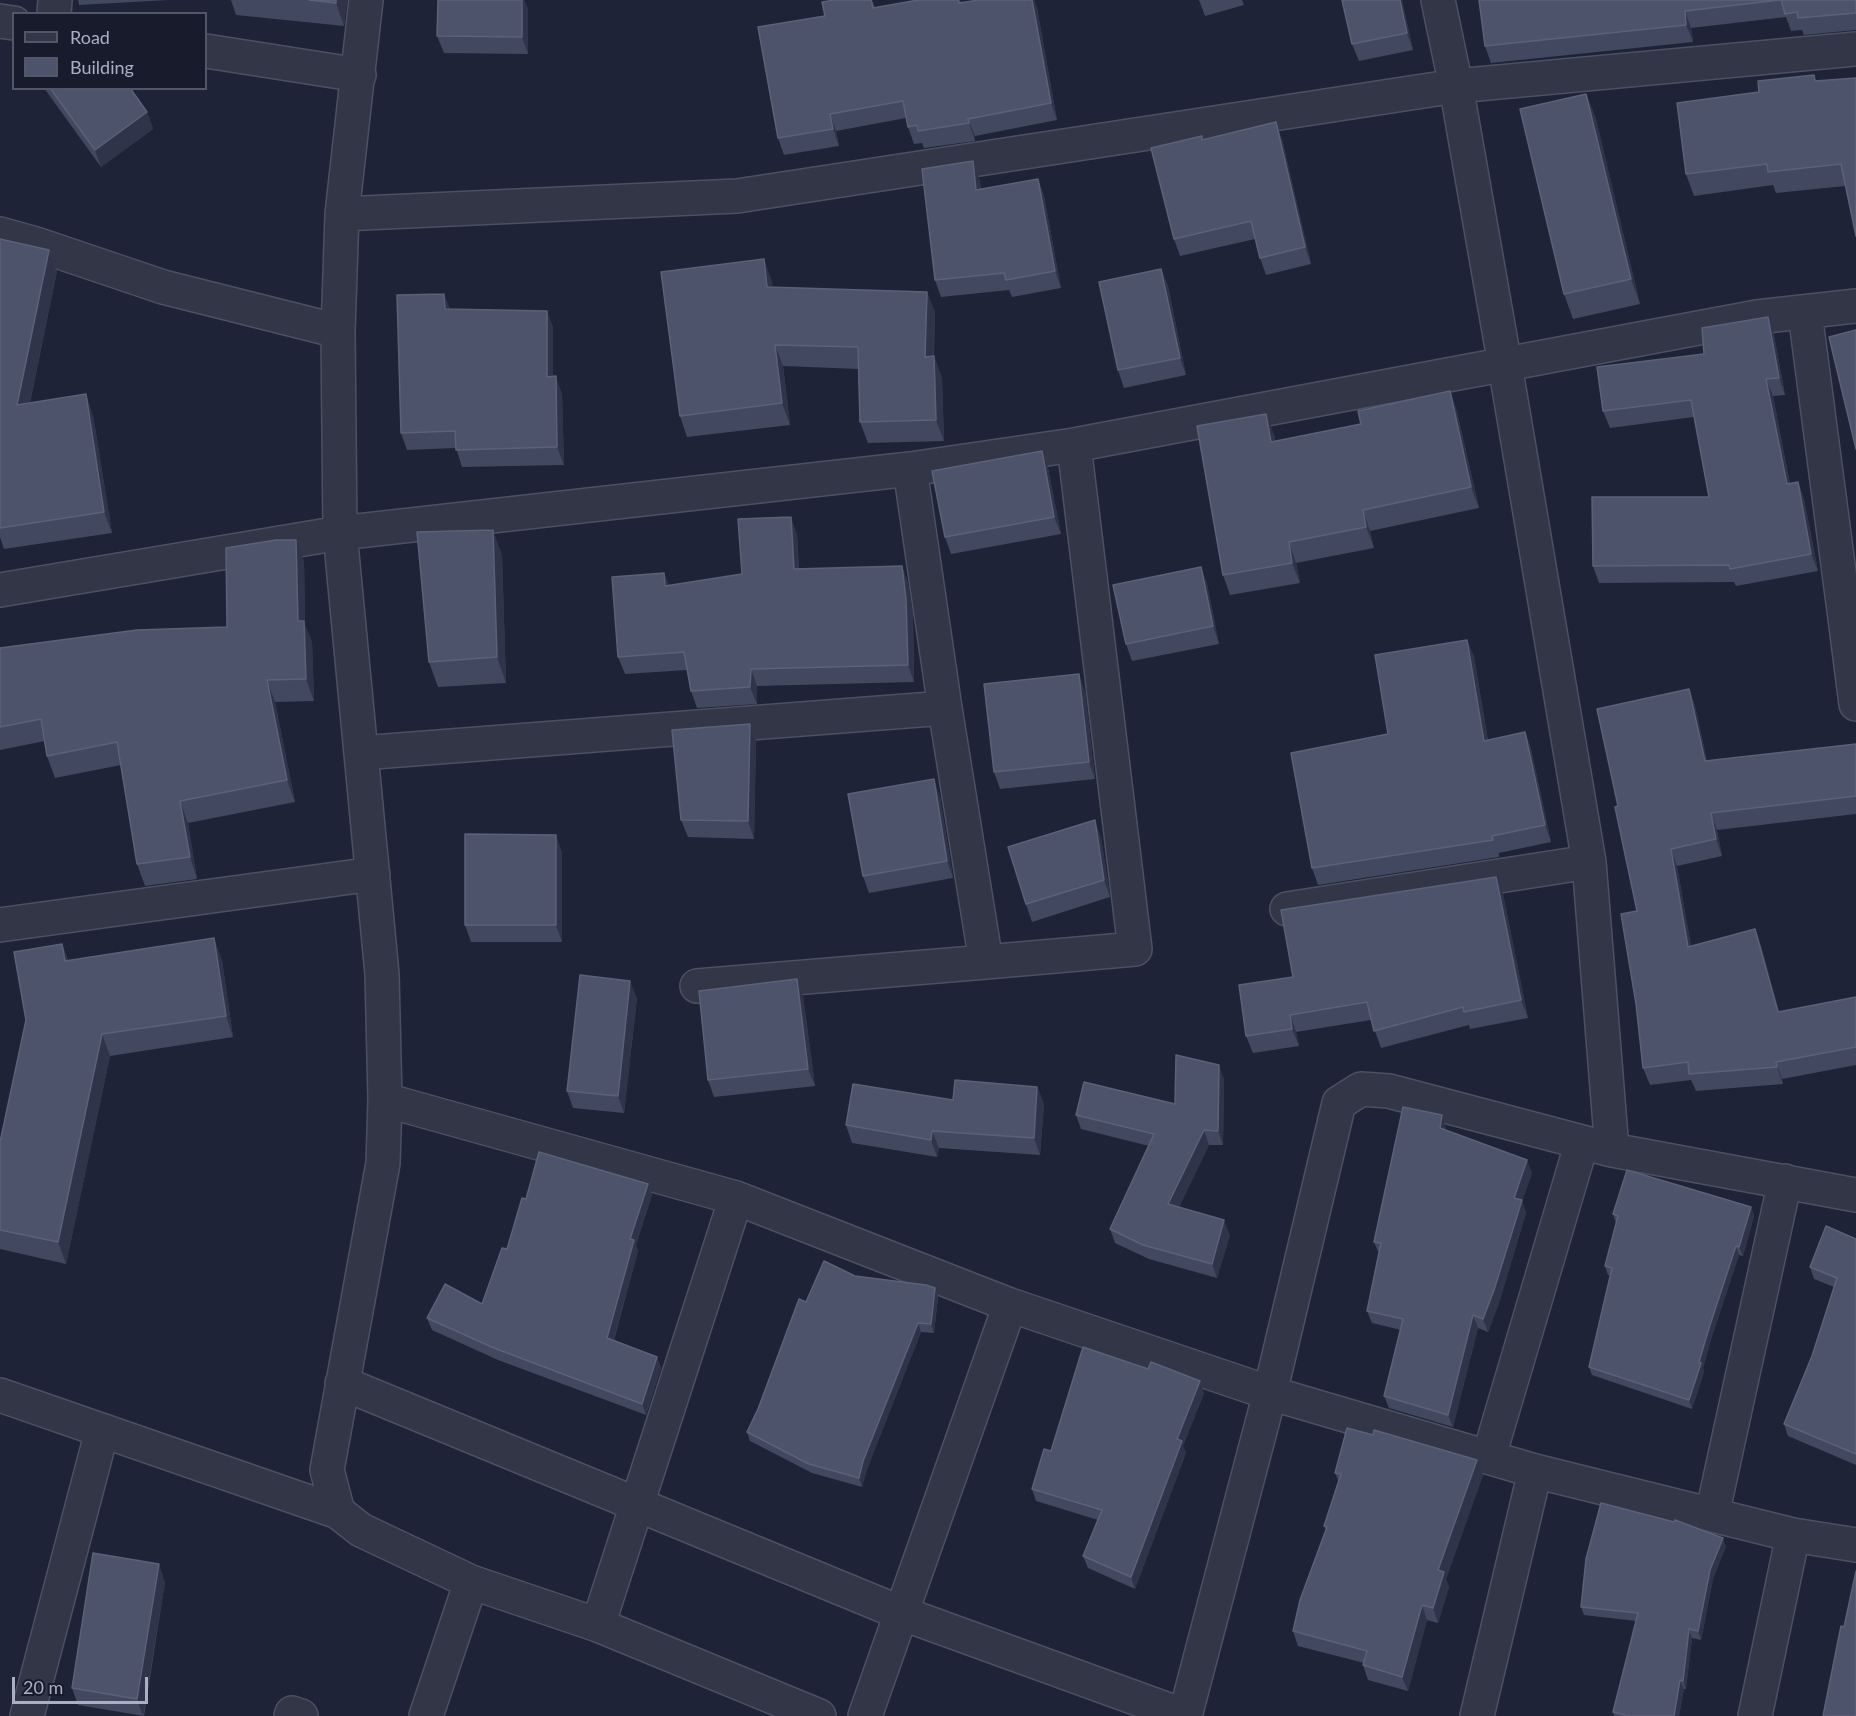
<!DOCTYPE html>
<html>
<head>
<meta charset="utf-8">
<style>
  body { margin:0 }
  #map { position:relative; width:1856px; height:1716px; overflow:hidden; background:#1e2337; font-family:Lato,sans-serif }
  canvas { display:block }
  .legend { position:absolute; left:12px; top:12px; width:195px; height:78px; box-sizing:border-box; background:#171b2b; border:2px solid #525669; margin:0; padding:8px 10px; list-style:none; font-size:18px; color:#abafc5 }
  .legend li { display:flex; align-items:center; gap:12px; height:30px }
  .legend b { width:30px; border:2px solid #525669 }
  .scale { position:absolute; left:12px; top:1677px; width:136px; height:27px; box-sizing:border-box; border:3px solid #abafc5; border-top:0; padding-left:8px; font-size:18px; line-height:21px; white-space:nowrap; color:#abafc5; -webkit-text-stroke:4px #171b2b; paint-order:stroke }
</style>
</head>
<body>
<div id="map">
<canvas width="1856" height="1716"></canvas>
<ul class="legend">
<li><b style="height:8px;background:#323647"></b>Road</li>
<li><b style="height:16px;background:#4d536b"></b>Building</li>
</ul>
<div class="scale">20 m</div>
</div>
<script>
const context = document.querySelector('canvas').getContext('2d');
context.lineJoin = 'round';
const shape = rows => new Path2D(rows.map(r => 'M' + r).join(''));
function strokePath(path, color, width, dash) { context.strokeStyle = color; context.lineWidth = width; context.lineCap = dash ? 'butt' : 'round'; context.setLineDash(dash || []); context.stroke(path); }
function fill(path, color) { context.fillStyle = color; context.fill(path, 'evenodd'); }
const minor = shape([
  [1438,0,1456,86,1505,365,1589,862,1612,1150],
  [54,14,55,0],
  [0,21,14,23],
  [206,51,359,75],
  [342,214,737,196,1456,86,1856,49],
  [0,234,36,244,163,287,338,331],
  [1805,313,1845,618,1856,616],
  [910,469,945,708,986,962,1135,949,1074,445],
  [0,590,340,533,910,469,1074,445,1757,317,1856,306],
  [1845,618,1856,704],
  [361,753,945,708],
  [1287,909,1589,862],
  [0,925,373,874],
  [697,986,986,962],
  [385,1100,736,1198],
  [1856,1195,1612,1150,1389,1091,1361,1089,1339,1103,1270,1393,1535,1471,1793,1535,1856,1545],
  [342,1383,901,1613,1185,1716],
  [0,1395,338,1512,361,1530,471,1582,598,1625,819,1716],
  [1489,1456,1582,1142],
  [338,1512,327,1470,383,1163,385,1100,382,974,340,533,338,331,342,214,366,0],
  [1712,1515,1785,1181],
  [598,1625,736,1198,1010,1305,1270,1393,1185,1716],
  [27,1716,102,1431],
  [291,1716,292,1713,301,1716],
  [426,1716,471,1582],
  [865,1716,1010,1305],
  [1477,1716,1535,1471],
  [1755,1716,1793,1535]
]);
const wall = shape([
  [78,0,168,0,79,5],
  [231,0,347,0,344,26,236,15],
  [438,0,524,0,528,9,528,54,444,53,437,36],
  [872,0,875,8,960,0,961,3,1034,0,1037,8,1057,120,975,136,975,141,924,148,922,143,914,144,908,127,906,118,836,131,839,146,784,155,778,138,825,16],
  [1199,0,1242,0,1244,5,1205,16],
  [1402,0,1413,50,1359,61,1352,44],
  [1479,0,1856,0,1856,30,1804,35,1802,30,1791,31,1786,17,1691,28,1693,42,1491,63,1485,46],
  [1814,75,1816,81,1856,78,1845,186,1776,193,1773,185,1694,196,1686,174],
  [44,88,130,88,147,112,153,129,101,167],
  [1586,94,1596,119,1640,304,1573,319,1564,294],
  [1282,139,1311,264,1266,275,1260,258,1255,239,1180,256,1174,239,1203,140],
  [973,161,979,178,981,189,1038,179,1044,196,1061,288,1012,297,1009,290,941,297,935,280],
  [0,239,49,250,57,271,30,403,93,415,112,533,4,549,0,537],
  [1161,269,1168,286,1186,375,1124,388,1118,370],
  [772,281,772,287,927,292,935,313,934,356,942,378,944,441,868,443,860,422,858,369,783,366,790,425,687,437,680,416],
  [450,310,547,311,553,328,553,377,562,394,564,465,462,467,456,448,407,450,401,433],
  [1768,317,1774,335,1785,395,1773,396,1790,484,1798,482,1804,499,1818,571,1736,586,1734,582,1599,583,1593,566,1709,497,1694,417,1610,428,1603,411],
  [1450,391,1457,412,1479,508,1370,531,1374,548,1296,563,1300,583,1230,595,1223,575,1274,434,1275,441,1361,424],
  [1042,451,1048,468,1061,534,951,554,945,537],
  [797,534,799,569,902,566,908,584,913,616,914,682,757,686,757,704,697,708,691,691,687,670,625,674,618,657,664,573,669,586,742,574],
  [502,555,506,683,438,687,429,662],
  [304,561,305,625,312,642,314,701,275,702,295,802,188,823,197,879,145,886,137,864,121,765,55,778,47,756,45,741,0,750,0,648,227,627],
  [1201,567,1207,584,1219,644,1132,661,1126,644],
  [1467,640,1474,657,1488,740,1525,732,1531,749,1551,842,1499,853,1499,857,1318,885,1312,868,1388,734],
  [1689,689,1695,706,1707,761,1856,744,1856,814,1717,830,1722,856,1677,866,1691,946,1755,929,1761,946,1779,1012,1856,997,1856,1065,1782,1079,1783,1084,1696,1091,1691,1080,1650,1085,1643,1068,1637,911,1618,806],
  [1085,691,1095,779,1000,789,994,772],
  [750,724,756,741,754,839,688,837,681,820],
  [940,797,953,878,869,893,863,876],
  [1101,837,1110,897,1032,922,1026,904],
  [562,852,562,942,471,942,465,925],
  [1496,877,1503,894,1528,1018,1470,1029,1469,1025,1381,1048,1371,1020,1296,1032,1299,1046,1253,1053,1246,1036,1293,977],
  [62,944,68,960,222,960,233,1037,110,1056,66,1264,0,1249,0,1142],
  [797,979,803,996,815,1086,714,1097,708,1080],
  [637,998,624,1113,573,1108,567,1091],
  [1224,1079,1223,1145,1209,1145,1179,1207,1230,1235,1217,1278,1149,1259,1115,1243,1110,1229,1149,1146,1081,1129,1076,1115,1175,1104],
  [1037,1087,1044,1104,1040,1155,939,1148,937,1157,852,1143,846,1125,953,1100],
  [1446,1128,1446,1130,1532,1173,1522,1201,1526,1213,1499,1303,1488,1332,1478,1328,1453,1427,1389,1408,1384,1396,1401,1330,1372,1323,1367,1311,1379,1254,1374,1242],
  [648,1184,652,1195,636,1245,638,1251,614,1340,657,1357,661,1368,646,1415,498,1360,432,1330,427,1318,482,1304,507,1249,526,1199],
  [1751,1207,1754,1216,1743,1256,1739,1255,1712,1336,1703,1368,1704,1372,1692,1409,1592,1375,1589,1367,1611,1275,1608,1275,1605,1266,1616,1223,1613,1214],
  [1856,1239,1856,1465,1788,1436,1784,1424,1812,1356,1834,1287,1814,1279,1810,1267],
  [855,1276,935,1288,938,1297,934,1333,921,1332,867,1469,862,1487,812,1473,750,1441,747,1432,806,1302],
  [1204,1393,1183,1446,1186,1453,1135,1589,1088,1568,1083,1556,1098,1520,1036,1501,1032,1489,1051,1451],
  [1335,1473,1483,1475,1446,1579,1449,1587,1438,1623,1427,1620,1408,1691,1368,1680,1363,1665,1364,1663,1298,1646,1293,1631,1326,1530,1324,1526,1339,1482],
  [1726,1546,1713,1579,1701,1640,1692,1638,1686,1689,1684,1689,1679,1716,1614,1716,1613,1712,1636,1621,1584,1615,1581,1607],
  [165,1582,144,1716,78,1705,72,1688]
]);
const shadedWall = shape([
  [336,0,347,0,344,26,336,3],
  [522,0,524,0,528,9,528,54,522,37],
  [1032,0,1034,0,1037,8,1057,120,1051,103],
  [1400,0,1402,0,1413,50,1407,33],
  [1685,11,1691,28,1693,42,1686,25],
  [1586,94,1596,119,1640,304,1631,279],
  [147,112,153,129,101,167,95,150],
  [830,114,836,131,839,146,833,129],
  [968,119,975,136,975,141,969,123],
  [1276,122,1282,139,1311,264,1305,247],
  [973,161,979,178,983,207,976,190],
  [1038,179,1044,196,1061,288,1055,271],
  [49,250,57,271,25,426,17,405],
  [764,259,772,281,775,309,767,287],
  [1161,269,1168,286,1186,375,1180,358],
  [927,292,935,313,933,378,925,357],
  [444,294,451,311,445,309],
  [547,311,553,328,553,394,547,377],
  [1768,317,1774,335,1785,395,1779,378],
  [775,345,783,366,790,425,782,403],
  [934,356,942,378,944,441,936,420],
  [556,376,562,394,564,465,557,447],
  [1766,379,1773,396,1793,501,1787,484],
  [1450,391,1457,412,1479,508,1471,487],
  [86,394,93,415,112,533,104,512],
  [1266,414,1274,434,1278,462,1271,442],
  [1042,451,1048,468,1061,534,1054,517],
  [1798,482,1804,499,1818,571,1811,554],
  [1363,510,1370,531,1374,548,1366,527],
  [791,517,797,534,800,586,794,569],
  [493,530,502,555,506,683,497,657],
  [296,540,304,561,305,625,312,642,314,701,306,679,298,621],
  [1289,542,1296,563,1300,583,1292,563],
  [902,566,908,584,913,616,914,682,908,665],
  [1201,567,1207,584,1219,644,1213,626],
  [664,573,670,590,665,586],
  [1467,640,1474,657,1491,758,1484,741],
  [751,669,757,686,757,704,750,687],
  [1079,674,1085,691,1095,779,1089,762],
  [267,680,275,702,295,802,287,780],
  [1689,689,1695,706,1711,778,1705,761],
  [750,724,756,741,754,839,748,821],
  [1525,732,1531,749,1551,842,1545,825],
  [934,779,940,797,953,878,947,861],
  [180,801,188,823,197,879,190,857],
  [1711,813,1717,830,1722,856,1716,839],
  [1095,820,1101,837,1110,897,1104,880],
  [556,835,562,852,562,942,556,925],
  [1671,849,1677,866,1694,964,1688,947],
  [1496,877,1503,894,1528,1018,1521,1000],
  [1755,929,1761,946,1784,1029,1778,1012],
  [214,938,222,960,233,1037,226,1016],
  [62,944,69,965,65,961],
  [797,979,803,996,815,1086,808,1069],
  [630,981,637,998,624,1113,618,1096],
  [1290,1015,1296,1032,1299,1046,1292,1029],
  [102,1034,110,1056,66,1264,58,1242],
  [1776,1062,1782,1079,1783,1084,1777,1067],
  [1219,1065,1224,1079,1223,1145,1218,1131],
  [1037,1087,1044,1104,1040,1155,1034,1138],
  [1442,1115,1446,1128,1444,1140,1440,1128],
  [1204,1130,1209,1145,1173,1219,1168,1204],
  [932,1131,939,1148,937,1157,931,1140],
  [1527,1160,1532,1173,1522,1201,1526,1213,1499,1303,1488,1332,1483,1319,1514,1198],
  [648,1184,652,1195,636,1245,638,1251,611,1349,607,1338,630,1239],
  [1751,1207,1754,1216,1743,1256,1739,1247],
  [1224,1220,1230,1235,1217,1278,1212,1264],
  [1736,1246,1739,1255,1712,1336,1703,1368,1704,1372,1692,1409,1689,1400,1699,1362,1709,1328],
  [935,1288,938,1297,934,1333,931,1324],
  [1473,1315,1478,1328,1453,1427,1448,1415],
  [918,1323,921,1332,867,1469,862,1487,859,1478,863,1461],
  [657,1357,661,1368,646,1415,642,1404],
  [1200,1381,1204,1393,1183,1446,1186,1453,1135,1589,1131,1577,1177,1439],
  [1477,1460,1483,1475,1446,1579,1449,1587,1438,1623,1433,1608,1438,1570],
  [1723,1538,1726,1546,1713,1579,1701,1640,1698,1631,1710,1570],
  [159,1564,165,1582,143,1716,137,1699],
  [1422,1605,1427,1620,1408,1691,1402,1677],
  [1689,1629,1692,1638,1686,1689,1683,1681],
  [1680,1680,1684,1689,1679,1716,1674,1716]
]);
const building = shape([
  [309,0,336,0,336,3,309,0],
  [438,0,522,0,522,37,437,36,438,0],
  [835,0,871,0,873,8,918,0,958,0,959,3,979,0,1032,0,1051,103,968,119,969,123,918,131,917,125,908,127,903,101,830,114,833,129,778,138,758,27,825,16,822,2,835,0],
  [1342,0,1400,0,1407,33,1352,44,1342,0],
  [1479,0,1780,0,1685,11,1686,25,1485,46,1479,0],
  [1781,0,1856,0,1856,13,1798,18,1797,12,1785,14,1781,0],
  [1814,75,1815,81,1856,78,1856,236,1841,164,1768,172,1767,164,1686,174,1677,103,1759,92,1758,81,1814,75],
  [50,88,130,88,147,112,95,150,50,88],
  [1586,94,1631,279,1564,294,1520,109,1586,94],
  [1276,122,1305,247,1260,258,1251,221,1174,239,1151,148,1202,136,1202,140,1276,122],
  [973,161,976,190,1038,179,1055,271,1006,280,1004,273,935,280,922,169,973,161],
  [0,239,49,250,17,405,86,394,104,512,0,528,0,239],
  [764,259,767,287,927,292,925,357,934,356,936,420,860,422,858,347,775,345,782,403,680,416,661,272,764,259],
  [1161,269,1180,358,1118,370,1099,282,1161,269],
  [444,294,445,309,547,311,547,377,556,376,557,447,456,450,455,431,401,433,397,295,444,294],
  [1768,317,1779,378,1766,379,1787,484,1798,482,1811,554,1730,569,1729,565,1593,566,1592,497,1709,497,1691,400,1603,411,1597,367,1704,354,1702,328,1768,317],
  [1856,330,1856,449,1829,337,1856,330],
  [1450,391,1471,487,1363,510,1366,527,1289,542,1292,563,1223,575,1197,426,1266,414,1271,442,1361,424,1358,411,1450,391],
  [1042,451,1054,517,945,537,932,471,1042,451],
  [791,517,794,569,902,566,906,599,908,665,751,669,750,687,691,691,684,652,618,657,612,577,664,573,665,586,742,574,738,519,791,517],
  [493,530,497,657,429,662,417,532,493,530],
  [276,540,296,540,298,621,304,621,306,679,267,680,287,780,180,801,190,857,137,864,117,742,47,756,41,719,0,727,0,648,137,630,227,627,226,548,276,540],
  [1201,567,1213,626,1126,644,1113,585,1201,567],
  [1467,640,1484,741,1525,732,1545,825,1492,836,1493,840,1312,868,1291,753,1388,734,1375,655,1467,640],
  [1079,674,1089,762,994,772,984,684,1079,674],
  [1689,689,1705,761,1856,744,1856,796,1711,813,1716,839,1671,849,1688,947,1755,929,1778,1012,1856,997,1856,1047,1776,1062,1777,1067,1689,1074,1688,1062,1643,1068,1636,1004,1621,914,1637,911,1615,807,1618,806,1597,709,1689,689],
  [750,724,748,821,681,820,672,730,750,724],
  [934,779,947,861,863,876,848,794,934,779],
  [1095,820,1104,880,1026,904,1008,847,1095,820],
  [465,834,556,835,556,925,465,925,465,834],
  [1496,877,1521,1000,1464,1012,1463,1007,1374,1031,1367,1002,1290,1015,1292,1029,1246,1036,1239,985,1293,977,1281,910,1496,877],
  [214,938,226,1016,102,1034,58,1242,0,1230,0,1142,26,1020,14,952,62,944,65,961,214,938],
  [580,975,630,981,618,1096,567,1091,580,975],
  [797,979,808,1069,708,1080,699,991,797,979],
  [1176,1055,1219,1065,1218,1131,1204,1130,1168,1204,1224,1220,1212,1264,1143,1245,1110,1229,1154,1134,1076,1115,1084,1082,1175,1104,1176,1055],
  [955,1080,1037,1087,1034,1138,932,1131,931,1140,846,1125,853,1084,953,1100,955,1080],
  [1403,1107,1442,1115,1440,1128,1527,1160,1514,1198,1522,1200,1494,1290,1483,1319,1473,1315,1448,1415,1384,1396,1403,1319,1367,1311,1381,1243,1374,1242,1403,1107],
  [539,1152,648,1184,630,1239,634,1240,607,1338,657,1357,642,1404,494,1348,427,1318,445,1284,482,1304,502,1248,507,1249,522,1198,526,1199,539,1152],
  [1627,1170,1751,1207,1739,1247,1736,1246,1709,1328,1699,1362,1701,1363,1689,1400,1589,1367,1612,1268,1605,1266,1618,1216,1613,1214,1627,1170],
  [1826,1226,1856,1239,1856,1454,1784,1424,1812,1356,1837,1278,1810,1267,1826,1226],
  [824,1261,855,1276,926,1285,935,1288,931,1324,918,1323,863,1461,859,1478,809,1464,747,1432,758,1409,799,1299,806,1302,824,1261],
  [1083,1347,1148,1369,1151,1362,1200,1381,1177,1439,1182,1441,1131,1577,1083,1556,1102,1510,1032,1489,1044,1449,1051,1451,1083,1347],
  [1347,1428,1373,1435,1374,1430,1477,1460,1438,1570,1444,1572,1433,1608,1422,1605,1402,1677,1363,1665,1367,1651,1293,1631,1300,1600,1327,1527,1324,1526,1341,1474,1335,1473,1347,1428],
  [1601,1503,1674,1522,1675,1520,1723,1538,1710,1570,1698,1631,1689,1629,1683,1681,1680,1680,1674,1716,1629,1716,1613,1712,1638,1613,1581,1607,1586,1559,1601,1503],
  [93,1553,159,1564,137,1699,72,1688,93,1553],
  [1856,1571,1856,1716,1823,1716,1841,1626,1844,1627,1856,1571]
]);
strokePath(minor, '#4c5063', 36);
strokePath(minor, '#323647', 33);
fill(wall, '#424860');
fill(shadedWall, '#2f344b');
fill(building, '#4d536b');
strokePath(building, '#5c6179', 1.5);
</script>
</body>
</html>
